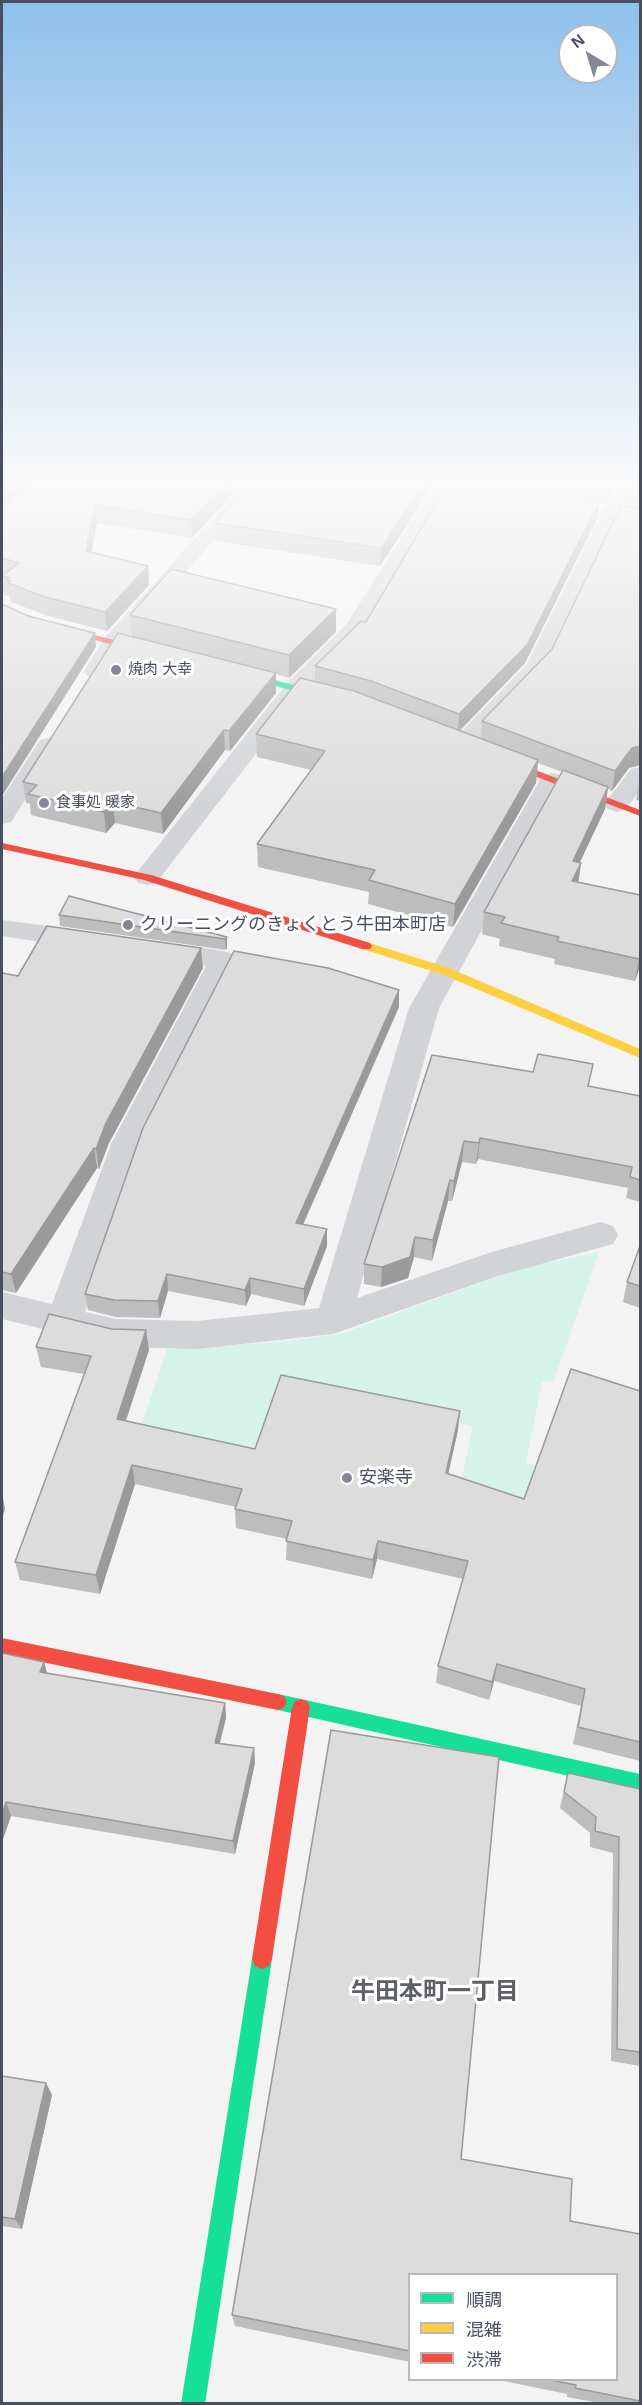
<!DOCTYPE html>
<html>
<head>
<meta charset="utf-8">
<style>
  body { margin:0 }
  #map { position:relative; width:642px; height:2405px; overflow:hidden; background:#f3f3f3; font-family:Helvetica,"Noto Sans JP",sans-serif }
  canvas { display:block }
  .frame { position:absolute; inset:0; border:3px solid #484f61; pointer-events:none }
  .legend { position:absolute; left:408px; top:2273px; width:210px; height:108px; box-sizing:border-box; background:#fff; border:2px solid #b6b9c0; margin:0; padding:8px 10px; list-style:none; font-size:18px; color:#484f61 }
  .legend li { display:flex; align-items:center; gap:12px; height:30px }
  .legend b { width:30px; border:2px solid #b6b9c0 }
  .north { position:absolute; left:558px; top:24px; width:60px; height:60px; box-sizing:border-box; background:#fff; border:2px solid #b6b9c0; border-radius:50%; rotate:322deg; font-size:16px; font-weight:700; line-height:24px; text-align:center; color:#484f61 }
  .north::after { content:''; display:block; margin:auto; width:21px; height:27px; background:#848894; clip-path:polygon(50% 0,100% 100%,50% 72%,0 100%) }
</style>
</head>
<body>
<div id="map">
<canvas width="642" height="2405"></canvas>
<div class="frame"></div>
<ul class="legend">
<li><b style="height:8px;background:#16e098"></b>順調</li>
<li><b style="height:8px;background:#ffcf43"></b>混雑</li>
<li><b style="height:8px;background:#f24e42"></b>渋滞</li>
</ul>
<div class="north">N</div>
</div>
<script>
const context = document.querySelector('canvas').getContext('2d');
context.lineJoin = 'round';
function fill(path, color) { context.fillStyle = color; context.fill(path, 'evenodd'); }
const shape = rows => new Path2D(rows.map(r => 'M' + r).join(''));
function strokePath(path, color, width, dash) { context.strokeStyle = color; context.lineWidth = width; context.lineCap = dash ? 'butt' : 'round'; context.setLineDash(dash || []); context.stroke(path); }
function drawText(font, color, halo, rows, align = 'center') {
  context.font = font + ' Helvetica,"Noto Sans JP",sans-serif'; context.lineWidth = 6; context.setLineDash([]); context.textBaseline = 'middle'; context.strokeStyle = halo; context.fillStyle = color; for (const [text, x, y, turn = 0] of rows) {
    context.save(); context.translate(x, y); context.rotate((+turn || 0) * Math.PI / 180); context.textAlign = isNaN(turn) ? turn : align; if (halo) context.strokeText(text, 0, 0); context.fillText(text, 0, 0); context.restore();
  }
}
const green = shape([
  [599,1252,554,1380,542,1382,526,1462,625,1497,442,1571,473,1426,276,1387,252,1456,139,1432,167,1349,282,1342,343,1333,521,1268]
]);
const street = shape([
  [247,481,266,481,123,644,103,676,95,678,87,676,84,671,106,636,247,481],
  [437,481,455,481,362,634,303,693,156,883,147,885,138,883,134,877,138,871,287,683,346,625,437,481],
  [622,481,640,481,621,514,548,667,469,750,461,752,453,750,449,745,453,740,527,664,601,514,622,481],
  [48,738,56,740,60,745,11,822,2,824,2,798,40,740,48,738],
  [640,767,640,790,626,809,617,812,608,809,604,804,608,799,631,769,640,767],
  [552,773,561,775,564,780,439,1008,357,1298,492,1252,601,1222,613,1226,618,1235,613,1244,498,1276,333,1334,197,1349,116,1347,2,1319,2,1292,52,1304,111,1144,206,966,148,956,144,950,148,944,158,941,223,951,233,954,237,960,143,1144,85,1312,116,1319,197,1321,319,1308,409,1008,540,780,543,775,552,773],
  [2,920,86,931,96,934,100,940,96,946,86,949,2,936,2,920]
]);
const fast = shape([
  [234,669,338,697,340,699,335,702,231,674,229,672,234,669],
  [278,1694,640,1774,640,1792,278,1710,272,1708,269,1702,272,1696,278,1694],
  [262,1949,269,1952,272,1959,205,2404,181,2404,252,1959,255,1952,262,1949]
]);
const slow = shape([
  [366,942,449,968,640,1049,640,1058,441,974,362,949,360,946,366,942]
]);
const jam = shape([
  [2,604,42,621,163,653,158,656,36,625,2,610,2,604],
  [496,755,640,810,640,816,492,760,492,756,496,755],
  [2,843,151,875,370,943,372,946,370,949,362,949,144,880,2,849,2,843],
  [2,1638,278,1694,284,1696,287,1702,284,1708,278,1710,2,1654,2,1638],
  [301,1699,307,1701,310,1707,272,1959,269,1966,262,1969,255,1966,252,1959,292,1707,295,1701,301,1699]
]);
const wall = shape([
  [2,481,44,481,3,505,7,504,48,481,245,481,192,538,97,523,91,552,148,566,149,585,107,631,48,616,11,602,9,596,4,595,2,581],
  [436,481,380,566,216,541,215,523],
  [449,481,619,481,605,504,599,503,597,519,525,663,460,731,481,739,482,721,552,649,627,507,629,491,640,481,640,765,629,768,612,791,608,789,605,809,580,862,581,863,578,882,640,895,640,967,635,981,554,964,555,959,499,946,500,939,482,934,484,912,562,772,538,763,536,783,453,927,368,904,369,892,258,867,257,844,311,770,257,757,256,734,315,681,315,666,366,622],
  [130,615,336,632,289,678,276,674,276,693,230,751,225,750,163,834,115,823,106,833,31,815,30,804,26,803,23,782,132,637],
  [640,778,640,801,636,800,639,780],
  [59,915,227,937,227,948,226,950,60,926],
  [203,968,109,1143,99,1169,97,1168,16,1293,2,1290,2,973,18,976],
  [399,1007,303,1225,327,1229,327,1246,304,1306,251,1294,246,1306,168,1291,160,1318,116,1317,88,1310,85,1294],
  [432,1055,640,1096,640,1202,626,1198,628,1188,478,1159,476,1164,462,1162,452,1201,448,1201,432,1261,414,1257,408,1278,381,1287,364,1284,364,1264],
  [640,1246,640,1308,623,1302,627,1282],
  [36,1347,149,1350,126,1421,255,1449,458,1430,448,1474,524,1499,640,1391,640,1761,573,1744,581,1706,494,1681,489,1700,436,1683,438,1666,463,1579,377,1559,372,1579,286,1560,287,1539,236,1528,235,1509,236,1507,135,1484,100,1594,20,1580,15,1562,84,1374,41,1367],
  [2,1653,44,1662,47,1673,225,1703,226,1718,220,1743,254,1748,255,1763,235,1854,11,1816,2,1842],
  [568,1773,640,1789,640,2066,611,2061,613,1853,590,1847,590,1833,560,1808],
  [2,2076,46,2083,52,2095,22,2229,2,2226],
  [461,2159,570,2221,640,2234,640,2403,599,2403,567,2397,567,2394,494,2379,616,2379,410,2274,410,2362,235,2326,232,2315]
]);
const shadedWall = shape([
  [11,481,44,481,2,506,2,487],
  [228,481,245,481,192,538,191,520],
  [425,481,436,481,380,566,381,548],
  [611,481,619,481,605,504,607,487],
  [599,502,597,519,525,663,458,732,459,714],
  [95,505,97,523,88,569,86,551],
  [148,566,149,585,107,631,105,612],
  [336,609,336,632,289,678,289,655],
  [95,633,96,647,2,796,2,777],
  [276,673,276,693,230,751,229,731],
  [224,730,225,750,163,834,161,813],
  [640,746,640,765,629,768,612,791,615,771,632,748],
  [538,760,536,783,453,927,455,904],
  [608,787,605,809,570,883,573,861],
  [113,802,115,823,106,833,104,812],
  [581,863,578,885,572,881],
  [227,937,227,948,226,950,225,939],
  [201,948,203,968,109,1143,99,1169,96,1149,106,1123],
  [640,956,640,967,635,981,639,959],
  [399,990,399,1007,296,1240,296,1223],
  [480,1138,478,1159,476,1164,479,1143],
  [464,1141,462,1162,452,1201,454,1181],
  [94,1148,97,1168,16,1293,11,1274],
  [450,1180,448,1201,432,1261,433,1240],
  [327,1229,327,1246,304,1306,304,1289],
  [415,1237,414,1257,408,1278,381,1287,382,1267],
  [167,1274,168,1291,160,1318,158,1301],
  [250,1278,251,1294,246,1306,245,1290],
  [146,1330,149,1350,120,1438,117,1419],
  [460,1411,458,1430,444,1493,446,1473],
  [132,1465,135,1484,100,1594,96,1575],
  [3,1498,5,1509,2,1520,2,1501],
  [378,1541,377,1559,372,1579,373,1560],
  [44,1662,48,1677,40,1672],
  [497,1664,494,1681,489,1700,492,1682],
  [225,1703,226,1718,216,1757,215,1743],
  [254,1748,255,1763,235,1854,233,1841],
  [6,1802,11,1816,2,1842,2,1814],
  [46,2083,52,2095,22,2229,15,2219]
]);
const building = shape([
  [2,481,11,481,2,487,2,481],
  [48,481,228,481,191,520,95,505,86,551,148,566,105,612,45,597,8,583,11,581,7,580,10,578,2,576,19,563,2,558,2,505,7,504,48,481],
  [252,481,425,481,381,548,215,523,252,481],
  [449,481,503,481,599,502,527,645,459,714,371,681,315,666,361,621,366,622,449,481],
  [581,481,611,481,607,487,581,481],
  [635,481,640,481,640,494,629,491,635,481],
  [621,506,640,509,640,746,632,748,615,771,482,721,552,649,621,506],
  [171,569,336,609,289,655,130,615,171,569],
  [2,604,28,616,95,633,2,777,2,604],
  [118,633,276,673,229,731,224,730,161,813,113,802,104,812,28,794,37,785,23,782,118,633],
  [300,678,354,691,538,760,455,904,369,880,375,870,257,844,325,751,256,734,300,678],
  [563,770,608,787,573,861,581,863,572,881,640,895,640,956,639,959,557,941,559,937,501,923,505,917,484,912,563,770],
  [69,896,227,937,225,939,59,915,69,896],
  [47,926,201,948,106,1123,96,1149,94,1148,11,1274,2,1272,2,973,18,976,47,926],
  [234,951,328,968,399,990,296,1223,327,1229,304,1289,250,1278,245,1290,167,1274,158,1301,114,1300,85,1294,143,1128,234,951],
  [538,1054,593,1064,588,1086,640,1096,640,1180,630,1177,632,1167,480,1138,479,1143,464,1141,454,1181,450,1180,433,1240,415,1237,410,1257,382,1267,364,1264,432,1055,533,1072,538,1054],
  [640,1246,640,1286,627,1282,640,1246],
  [49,1314,112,1329,146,1330,117,1419,255,1449,281,1375,460,1411,446,1473,524,1499,571,1369,640,1391,640,1742,578,1727,585,1689,497,1664,492,1682,438,1666,468,1561,378,1541,373,1560,286,1541,292,1521,235,1509,242,1489,132,1465,96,1575,15,1562,91,1356,36,1347,49,1314],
  [2,1653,44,1662,40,1672,225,1703,215,1743,254,1748,233,1841,6,1802,2,1814,2,1653],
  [331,1730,499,1757,461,2159,572,2179,570,2221,640,2234,640,2401,575,2388,576,2385,546,2379,616,2379,616,2274,410,2274,410,2351,232,2315,331,1730],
  [568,1773,640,1789,640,2052,617,2049,619,1837,595,1831,596,1817,564,1792,568,1773],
  [2,2076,46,2083,15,2219,2,2217,2,2076]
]);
const markers = [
  [116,670,6,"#848894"],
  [44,803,6,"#848894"],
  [128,925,6,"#848894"],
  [347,1478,6,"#848894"]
];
const farPoinames = [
  ["焼肉 大幸",128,670],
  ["食事処 暖家",56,803]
];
const poiNames = [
  ["クリーニングのきょくとう牛田本町店",140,925],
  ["安楽寺",359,1478]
];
const nearNeighbourhoodnames = [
  ["牛田本町一丁目",435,1992]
];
fill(green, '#d6f3e9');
fill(street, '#d1d3d6');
fill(fast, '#16e098');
fill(slow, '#ffcf43');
fill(jam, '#f24e42');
fill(wall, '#bdbdbe');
fill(shadedWall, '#9a9a9b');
fill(building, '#dcdcdd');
strokePath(building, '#9a9a9b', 1.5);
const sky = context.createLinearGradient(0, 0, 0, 818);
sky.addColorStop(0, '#8fc0ec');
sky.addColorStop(0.59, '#fafafa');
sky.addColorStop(1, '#fafafa00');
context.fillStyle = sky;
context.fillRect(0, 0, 642, 818);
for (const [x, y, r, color] of markers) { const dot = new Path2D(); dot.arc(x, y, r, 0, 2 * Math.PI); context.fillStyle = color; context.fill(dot); strokePath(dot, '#fff', 2); }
drawText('15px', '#484f61', '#fff', farPoinames, 'left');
drawText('18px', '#484f61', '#fff', poiNames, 'left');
drawText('bold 24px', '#5e6067', '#fff', nearNeighbourhoodnames);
</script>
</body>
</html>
